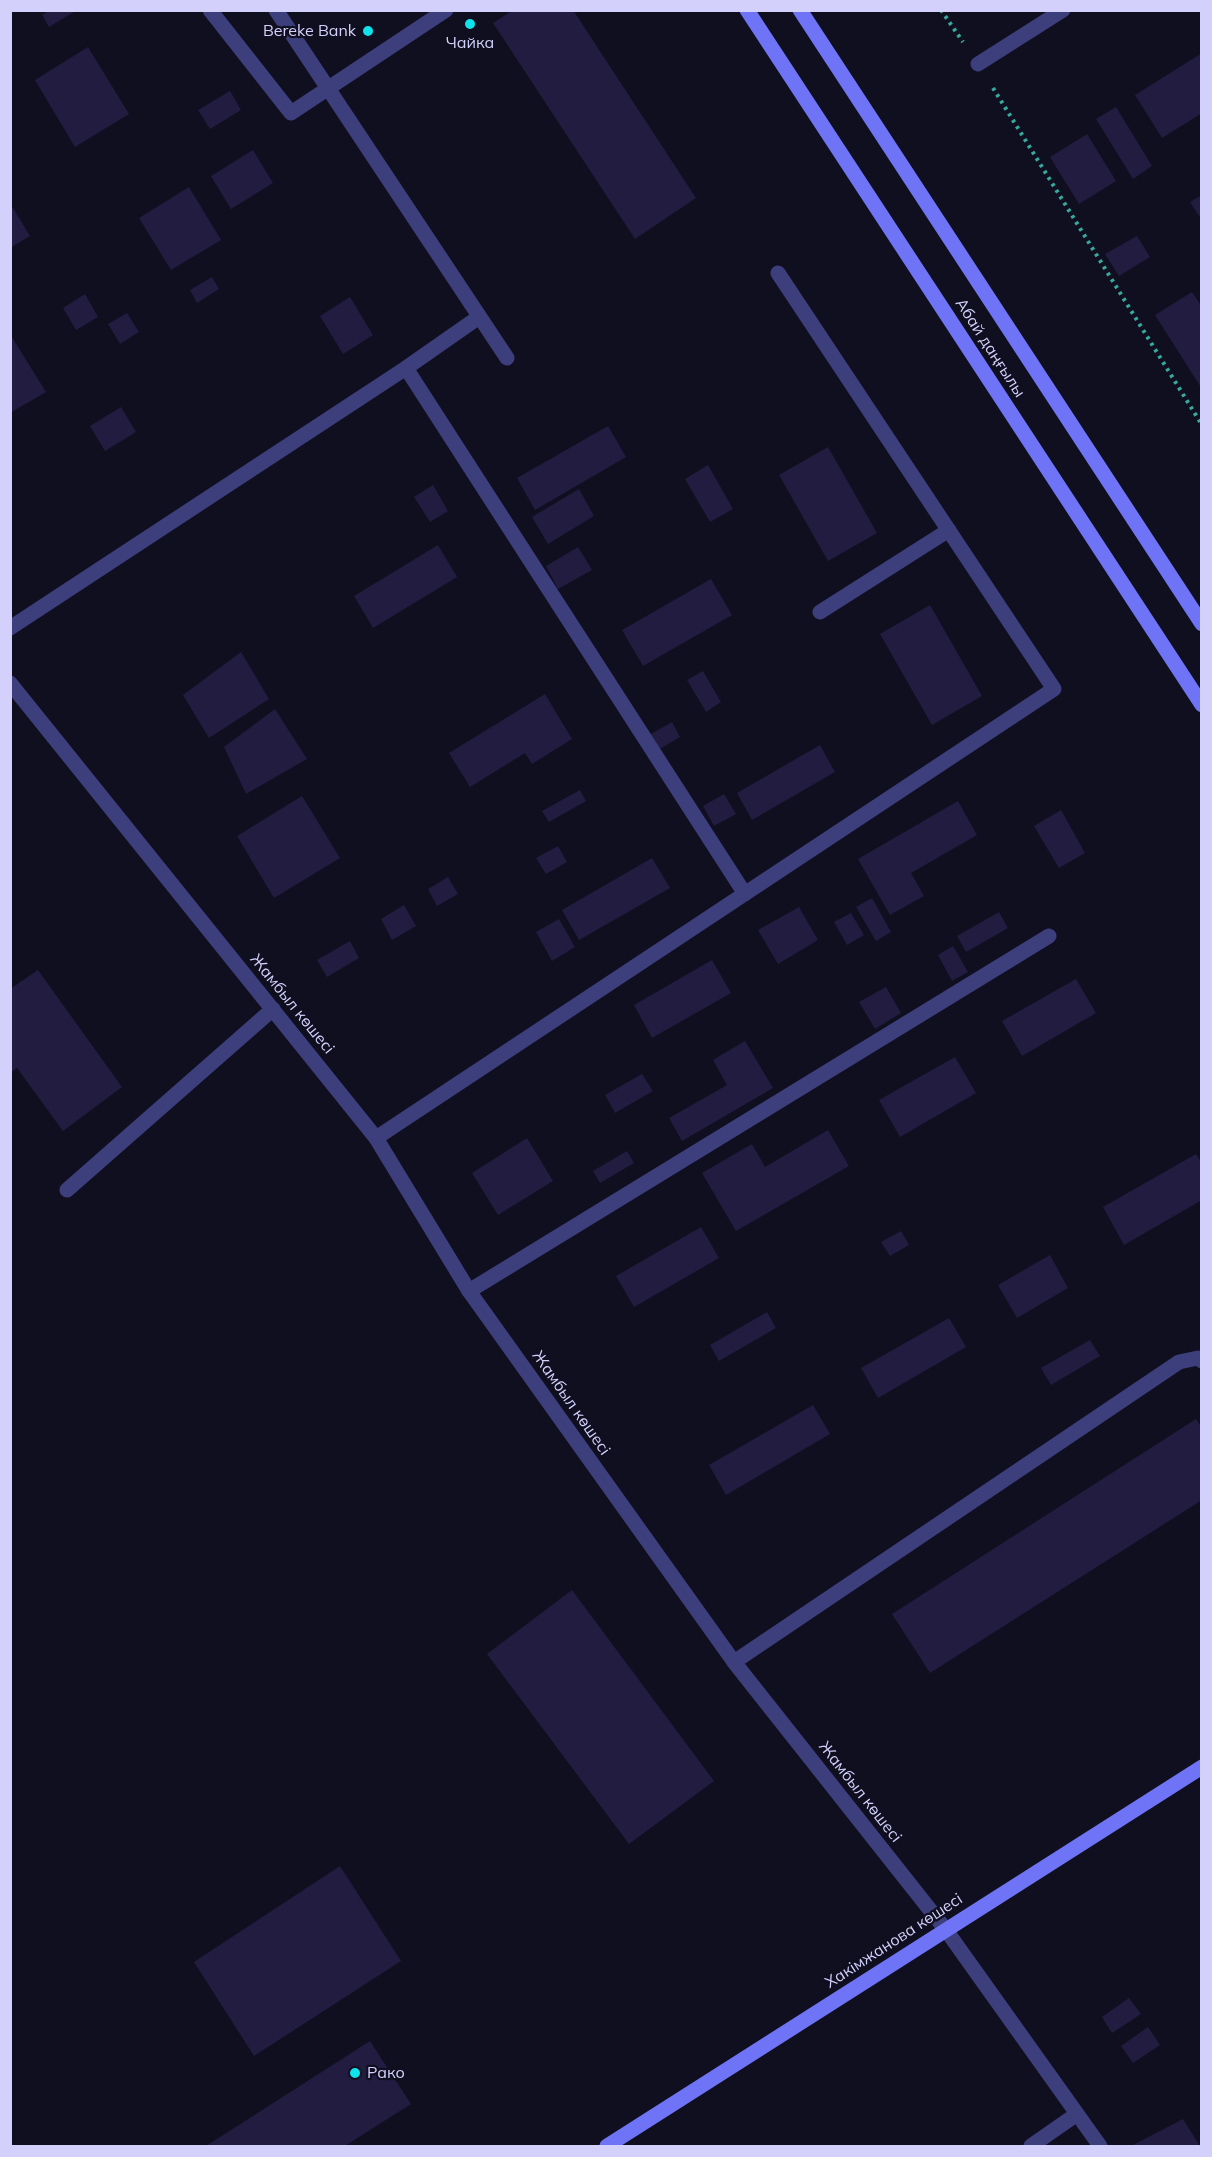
<!DOCTYPE html>
<html>
<head>
<meta charset="utf-8">
<style>
  body { margin:0 }
  #map { position:relative; width:1212px; height:2157px; overflow:hidden; background:#100f20; font-family:Mulish,sans-serif }
  canvas { display:block }
  .frame { position:absolute; inset:0; border:12px solid #d3d1fc; pointer-events:none }
</style>
</head>
<body>
<div id="map">
<canvas width="1212" height="2157"></canvas>
<div class="frame"></div>
</div>
<script>
const context = document.querySelector('canvas').getContext('2d');
context.lineJoin = 'round';
function fill(path, color) { context.fillStyle = color; context.fill(path, 'evenodd'); }
const shape = rows => new Path2D(rows.map(r => 'M' + r).join(''));
function strokePath(path, color, width, dash) { context.strokeStyle = color; context.lineWidth = width; context.lineCap = dash ? 'butt' : 'round'; context.setLineDash(dash || []); context.stroke(path); }
function drawText(font, color, halo, rows, align = 'center') {
  context.font = font + ' Mulish,sans-serif'; context.lineWidth = 4.5; context.setLineDash([]); context.textBaseline = 'middle'; context.strokeStyle = halo; context.fillStyle = color; for (const [text, x, y, turn = 0] of rows) {
    context.save(); context.translate(x, y); context.rotate((+turn || 0) * Math.PI / 180); context.textAlign = isNaN(turn) ? turn : align; if (halo) context.strokeText(text, 0, 0); context.fillText(text, 0, 0); context.restore();
  }
}
const building = shape([
  [50,10,77,10,49,27,42,15],
  [513,10,573,10,696,198,635,239,493,23],
  [88,47,129,114,75,147,35,80],
  [1202,53,1202,113,1162,138,1135,95],
  [230,91,241,110,210,129,198,110],
  [1116,107,1152,166,1133,179,1096,119],
  [1087,134,1116,181,1079,204,1050,157],
  [253,150,273,183,231,209,211,176],
  [189,187,221,240,171,270,139,218],
  [1202,195,1202,214,1199,216,1190,202],
  [13,208,30,236,10,248,10,209],
  [1137,236,1150,257,1119,276,1105,254],
  [212,277,219,289,197,303,190,290],
  [1192,292,1202,307,1202,389,1155,315],
  [85,294,98,317,76,330,63,308],
  [350,297,373,335,343,354,320,316],
  [127,313,139,332,120,344,108,324],
  [10,334,46,392,10,413],
  [121,407,136,432,105,451,90,426],
  [608,426,626,457,535,510,517,478],
  [828,447,877,533,828,561,779,475],
  [708,465,733,509,710,522,685,479],
  [433,485,448,511,430,522,414,497],
  [579,489,594,516,548,544,532,517],
  [438,545,457,577,373,628,354,596],
  [578,547,592,570,558,589,546,566],
  [711,579,732,615,643,666,622,630],
  [930,605,982,696,932,725,880,634],
  [241,652,269,699,209,738,183,695],
  [703,671,721,702,706,712,687,680],
  [545,694,572,739,532,764,525,753,470,787,449,753],
  [275,709,307,759,246,794,224,747],
  [672,722,680,737,658,750,649,735],
  [820,745,835,772,752,820,737,793],
  [580,790,586,801,549,822,542,811],
  [724,794,736,814,714,826,703,806],
  [302,796,340,858,274,898,237,836],
  [958,801,977,835,911,873,924,896,890,915,858,859],
  [1061,810,1085,853,1059,868,1034,826],
  [558,846,567,862,546,874,536,858],
  [652,858,670,888,579,940,562,910],
  [448,877,458,894,437,906,428,889],
  [872,898,891,932,876,941,856,907],
  [404,905,416,926,392,940,381,919],
  [799,907,818,940,778,964,758,930],
  [999,912,1008,928,966,952,957,936],
  [851,913,864,935,847,945,834,922],
  [559,919,575,947,552,961,536,932],
  [350,941,359,958,327,977,317,960],
  [953,946,968,972,952,981,938,955],
  [712,960,731,993,652,1038,634,1005],
  [38,970,122,1087,63,1131,17,1068,10,1073,10,989],
  [1076,979,1096,1013,1022,1056,1002,1021],
  [886,987,901,1013,875,1029,859,1002],
  [745,1041,773,1088,682,1141,669,1118,727,1085,713,1060],
  [955,1057,976,1093,900,1137,879,1100],
  [642,1074,653,1091,615,1113,605,1095],
  [828,1130,849,1166,736,1231,702,1173,752,1144,765,1167],
  [527,1138,553,1181,498,1215,472,1173],
  [627,1151,634,1163,600,1183,593,1171],
  [1196,1154,1202,1164,1202,1200,1124,1245,1103,1207],
  [701,1227,719,1258,634,1307,616,1276],
  [901,1231,909,1245,890,1256,881,1242],
  [1050,1255,1068,1288,1017,1318,998,1285],
  [767,1312,776,1328,719,1361,710,1345],
  [949,1318,966,1347,878,1398,861,1368],
  [1090,1340,1100,1356,1051,1385,1041,1368],
  [813,1405,830,1434,726,1495,709,1465],
  [1196,1419,1202,1428,1202,1500,930,1673,892,1614],
  [572,1590,714,1781,629,1844,487,1654],
  [340,1866,401,1961,254,2056,194,1962],
  [1129,1998,1141,2014,1112,2033,1102,2017],
  [1148,2027,1160,2045,1133,2063,1121,2046],
  [370,2041,411,2104,345,2146,206,2146],
  [1183,2119,1200,2146,1131,2146]
]);
const path = shape([
  [941,10,963,42],
  [993,88,1202,425]
]);
const lane = shape([
  [210,10,291,113,446,10],
  [276,10,507,358],
  [406,368,745,894],
  [820,612,949,530],
  [10,628,406,368,479,317],
  [376,1138,1054,689,778,273],
  [67,1190,273,1009],
  [469,1291,1049,936],
  [734,1662,1179,1362,1198,1358,1202,1361],
  [1031,2146,1077,2114]
]);
const street = shape([
  [978,64,1063,10],
  [10,683,376,1138,469,1291,734,1662,946,1930,1100,2146]
]);
const secondary = shape([
  [747,10,1202,705],
  [800,10,1202,624],
  [607,2146,1202,1767]
]);
const markers = [
  [470,24,6,"#0fe2ea"],
  [368,31,6,"#0fe2ea"],
  [355,2073,6,"#0fe2ea"]
];
const poiNames = [
  ["Bereke Bank",356,31],
  ["Чайка",470,43,"center"],
  ["Рако",367,2073,"left"]
];
const streetNames = [
  ["Абай даңғылы",990,348,57],
  ["Жамбыл көшесі",292,1004,51],
  ["Жамбыл көшесі",571,1403,55],
  ["Жамбыл көшесі",860,1792,52],
  ["Хакімжанова көшесі",894,1941,-33]
];
fill(building, '#211c40');
strokePath(path, '#36ab9d', 4, [3, 4.5]);
strokePath(lane, '#3d3e7c', 15);
strokePath(street, '#3d3e7c', 15);
strokePath(secondary, '#6e74f5', 15);
for (const [x, y, r, color] of markers) { const dot = new Path2D(); dot.arc(x, y, r, 0, 2 * Math.PI); context.fillStyle = color; context.fill(dot); strokePath(dot, '#100f20', 2); }
drawText('16px', '#d3d1fc', '#100f20', poiNames, 'right');
drawText('16px', '#d3d1fc', '#100f20', streetNames);
</script>
</body>
</html>
